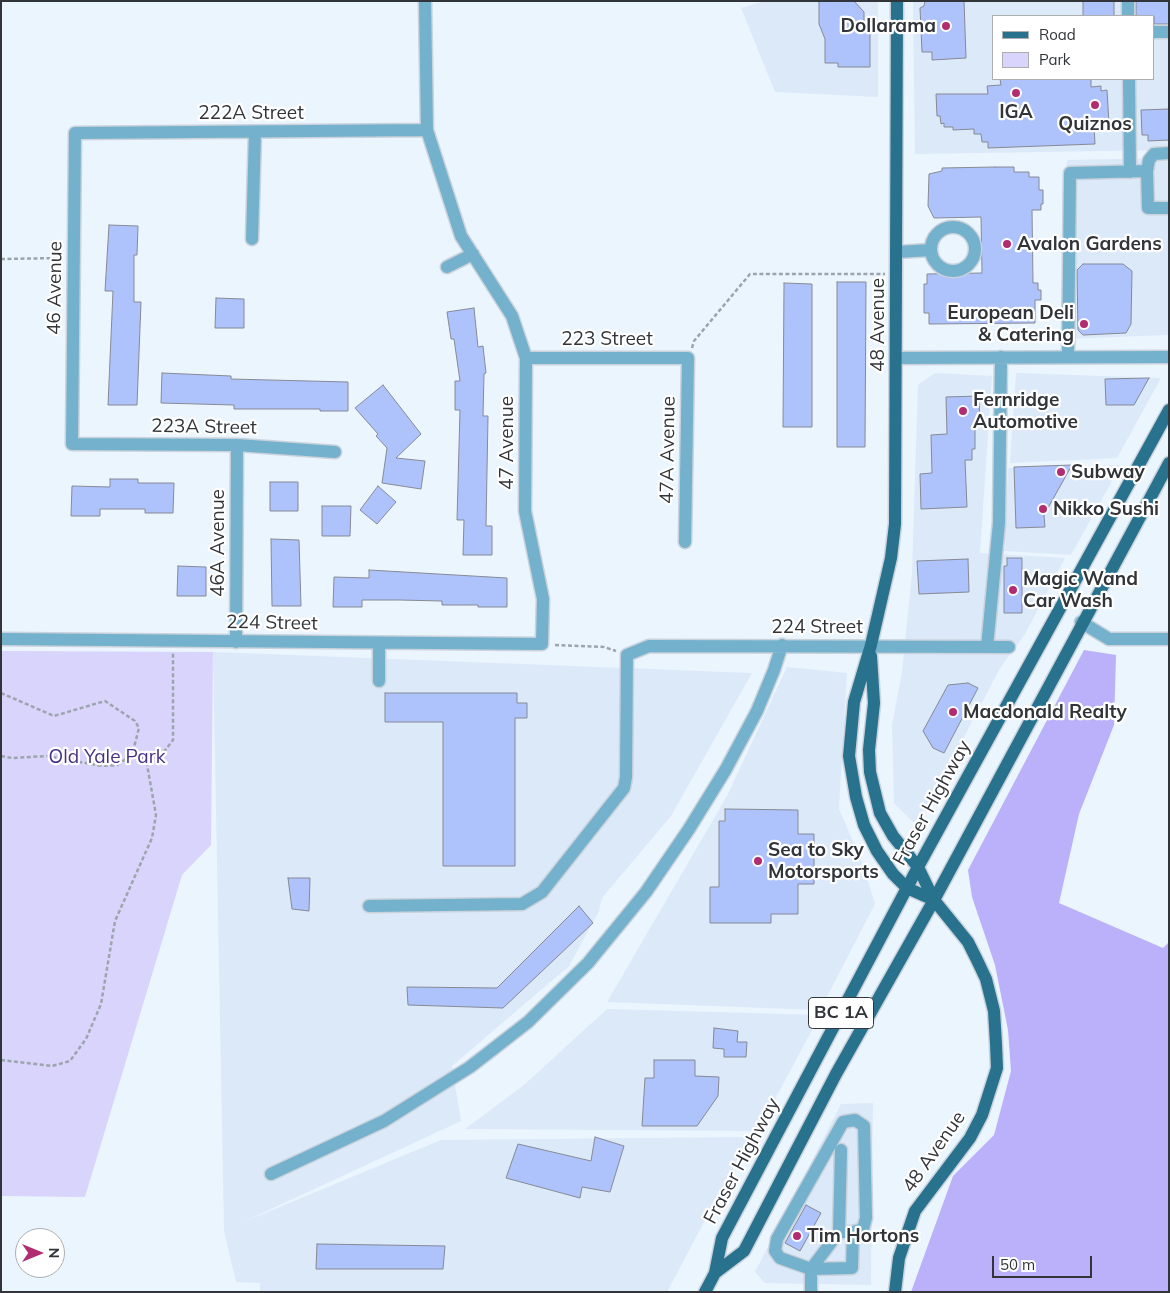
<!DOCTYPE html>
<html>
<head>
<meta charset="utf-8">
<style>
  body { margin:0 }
  #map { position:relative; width:1170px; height:1293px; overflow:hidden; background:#ebf5fe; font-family:Mulish,sans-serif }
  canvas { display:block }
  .frame { position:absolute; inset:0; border:2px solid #313539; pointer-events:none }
  .legend { position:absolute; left:992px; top:15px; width:162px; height:65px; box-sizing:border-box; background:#fff; border:1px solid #adaeb0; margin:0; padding:6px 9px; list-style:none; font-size:15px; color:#313539 }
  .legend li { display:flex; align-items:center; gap:10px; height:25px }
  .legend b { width:25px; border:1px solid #adaeb0 }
  .north { position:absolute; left:15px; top:1228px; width:50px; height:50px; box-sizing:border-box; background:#fff; border:1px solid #adaeb0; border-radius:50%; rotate:90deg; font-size:14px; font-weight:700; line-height:20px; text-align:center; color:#313539 }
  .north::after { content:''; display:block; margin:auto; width:18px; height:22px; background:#b12c71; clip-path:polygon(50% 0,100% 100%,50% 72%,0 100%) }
  .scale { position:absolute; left:992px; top:1256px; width:100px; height:22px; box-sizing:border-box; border:2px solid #313539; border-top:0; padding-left:6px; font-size:15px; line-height:18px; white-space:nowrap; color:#313539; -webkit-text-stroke:4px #fff; paint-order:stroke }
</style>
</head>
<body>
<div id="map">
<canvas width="1170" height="1293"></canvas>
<div class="frame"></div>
<ul class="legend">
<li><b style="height:6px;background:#28728e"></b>Road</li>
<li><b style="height:14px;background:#d9d4fc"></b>Park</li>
</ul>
<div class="north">N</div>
<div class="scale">50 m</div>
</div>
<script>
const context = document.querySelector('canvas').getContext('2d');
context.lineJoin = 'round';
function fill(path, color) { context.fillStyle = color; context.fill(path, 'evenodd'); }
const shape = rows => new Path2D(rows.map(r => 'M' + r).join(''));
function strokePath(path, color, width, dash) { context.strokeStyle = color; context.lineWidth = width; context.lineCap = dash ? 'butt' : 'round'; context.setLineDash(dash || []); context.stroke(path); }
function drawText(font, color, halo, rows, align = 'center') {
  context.font = font + ' Mulish,sans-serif'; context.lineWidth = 4.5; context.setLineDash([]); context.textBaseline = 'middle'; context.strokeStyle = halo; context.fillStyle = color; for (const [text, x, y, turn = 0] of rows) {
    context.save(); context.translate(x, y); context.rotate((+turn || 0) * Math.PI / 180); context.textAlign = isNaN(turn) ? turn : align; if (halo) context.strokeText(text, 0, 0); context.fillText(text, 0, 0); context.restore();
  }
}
const built = shape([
  [765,1,878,1,878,97,775,92,741,8],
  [913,1,1169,1,1169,150,915,154],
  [994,16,1154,16,1154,79,994,79],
  [1169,158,1169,335,1063,339,1067,160],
  [935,373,992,376,980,553,1065,558,1025,634,1000,668,931,800,914,823,894,803,892,725,902,672,912,573,918,385],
  [1016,373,1161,378,1117,458,1010,463],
  [1121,465,1071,555,1004,551,1008,468],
  [213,652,752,673,671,816,602,898,599,911,569,966,452,1066,461,1121,241,1223,441,1140,749,1137,667,1292,260,1292,260,1283,236,1282,224,1231],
  [787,667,847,673,839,809,862,862,875,904,820,1010,607,1002,727,796],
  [607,1009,820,1015,758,1131,465,1129,524,1085],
  [873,1103,871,1285,765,1283,755,1272,841,1104]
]);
const green = shape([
  [1,651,213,652,211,845,182,875,85,1197,1,1196]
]);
const forest = shape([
  [1084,650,1116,655,1114,725,1079,814,1059,903,1163,948,1169,942,1169,1292,911,1292,953,1176,994,1135,1011,1071,1008,1030,995,965,972,897,968,870]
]);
const building = shape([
  [819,1,854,1,864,12,864,24,870,24,870,67,838,67,838,63,825,63,825,39,819,24,819,1],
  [925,1,964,1,966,58,932,60,932,52,922,52,920,8,924,6,925,1],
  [1083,1,1114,1,1114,16,1083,16,1083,1],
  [1136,1,1169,1,1169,24,1154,24,1154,16,1136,16,1136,1],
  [1000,79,1091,79,1091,87,1101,86,1101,91,1107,90,1109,124,1094,125,1095,144,988,148,988,142,982,142,981,134,974,134,974,129,953,130,953,127,944,127,944,123,941,124,940,116,937,116,936,94,988,94,987,86,1001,85,1000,79],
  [1169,109,1169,140,1148,141,1148,135,1142,135,1141,110,1169,109],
  [995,167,1014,167,1014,172,1029,172,1029,177,1039,177,1039,190,1043,190,1043,204,1041,204,1041,210,1032,210,1033,283,1038,283,1038,290,1041,290,1041,300,1035,300,1035,323,929,324,929,313,924,313,924,284,927,284,927,274,982,273,981,217,934,218,928,206,929,174,942,171,942,168,995,167],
  [109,225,138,226,137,255,134,255,134,302,141,302,137,405,108,405,113,291,105,291,109,225],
  [1083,264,1123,264,1132,271,1131,324,1126,333,1083,335,1078,330,1077,270,1083,264],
  [837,282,866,282,865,447,837,447,837,282],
  [784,283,812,284,812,427,783,427,784,283],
  [216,298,244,299,244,328,215,328,216,298],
  [474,308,478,347,483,346,486,373,484,374,483,416,488,416,486,526,492,526,492,555,463,555,464,520,457,520,460,410,455,410,455,381,460,381,454,339,451,339,447,312,474,308],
  [162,373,231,376,231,379,348,382,348,411,320,411,320,409,234,409,234,405,161,403,162,373],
  [1149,378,1134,405,1106,405,1105,379,1149,378],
  [383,385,421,434,396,458,425,461,421,489,382,483,387,448,376,436,378,434,355,408,383,385],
  [979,396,980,425,975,425,975,449,972,449,972,460,965,460,967,507,921,509,920,474,932,473,931,435,947,434,946,397,979,396],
  [1072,465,1044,515,1045,527,1016,528,1014,467,1072,465],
  [110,479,138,479,138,483,174,483,173,513,145,513,145,509,100,509,100,516,71,516,72,486,110,487,110,479],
  [270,482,298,482,298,511,270,511,270,482],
  [378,486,396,502,377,524,360,510,378,486],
  [322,506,351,506,350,536,322,536,322,506],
  [271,539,299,540,301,606,272,606,271,539],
  [1007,558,1022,558,1022,613,1004,613,1004,566,1007,566,1007,558],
  [968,559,969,592,919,594,917,561,968,559],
  [178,566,206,567,206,596,177,596,178,566],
  [369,570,507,578,507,607,478,607,478,605,442,605,442,601,399,600,362,600,362,607,333,607,334,577,369,578,369,570],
  [968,683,978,688,944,753,933,748,923,731,948,685,968,683],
  [385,693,517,693,517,703,527,703,527,718,515,718,515,866,443,866,443,722,385,722,385,693],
  [725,809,798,810,798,834,814,834,814,884,798,884,798,914,771,914,771,923,710,923,710,887,719,887,719,821,725,821,725,809],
  [288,878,310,878,309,911,292,909,288,878],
  [579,906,593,923,503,1008,408,1005,407,987,497,988,579,906],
  [714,1028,738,1031,737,1042,747,1042,746,1057,724,1057,724,1049,713,1048,714,1028],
  [654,1060,695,1060,695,1076,719,1077,718,1096,697,1126,642,1126,645,1078,654,1078,654,1060],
  [595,1137,624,1146,610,1192,582,1187,580,1198,506,1178,518,1144,591,1161,595,1137],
  [806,1205,821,1213,800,1251,785,1243,806,1205],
  [317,1244,445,1246,443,1269,316,1269,317,1244]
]);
const path = shape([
  [1,259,62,258],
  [692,348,694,341,750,274,885,274],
  [555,645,604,647,616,651],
  [1,693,54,716,105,701,135,721,139,728,132,755],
  [1,756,12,758,47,756,102,766,117,765,132,755,146,759,163,753,173,740,173,653],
  [1,1060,52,1066,70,1061,86,1039,101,1004,115,921,152,838,156,815,146,759]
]);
const minor = shape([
  [1128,1,1128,16],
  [1154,32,1169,32],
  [1129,79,1130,172],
  [1147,171,1149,160,1154,154,1169,153],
  '931 249a22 22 0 1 1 44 0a22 22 0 1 1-44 0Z',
  [252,239,255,133],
  [897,252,931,250],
  [447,267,473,254],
  [1068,357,1070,173,1147,171,1148,208,1169,208],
  [526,358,688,358,685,542],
  [896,358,1169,357],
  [335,452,237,445,72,444,75,133,427,130],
  [1081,622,1109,639,1169,639],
  [1,639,542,644,543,599,525,511,526,358,512,316,461,236,427,130,425,1],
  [236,642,237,445],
  [987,647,999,523,1001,357],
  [379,681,379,643],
  [369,906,522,904,542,892,624,788,626,777,627,655,649,646,1009,647],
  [271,1174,384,1121,470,1067,528,1022,588,963,646,892,689,829,726,769,757,711,774,670,782,645],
  [839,1232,841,1150],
  [811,1292,811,1269,839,1232,853,1232,863,1229,866,1218,864,1126,855,1120,843,1122,777,1239,775,1251,780,1258,811,1269,852,1268,853,1232]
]);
const major = shape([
  [897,1,895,524,891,558,871,645,854,702,849,756,856,797,864,825,877,851,893,874,907,888,934,900],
  [871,656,874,703,869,750,870,772,880,813,893,836,918,867,934,900,968,942,977,960,986,979,994,1011,996,1044,997,1068,982,1115,970,1138,915,1211,899,1258,895,1292],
  [715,1273,744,1251,836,1074,934,900,1169,463],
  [705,1292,715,1273,722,1238,918,867,1169,410]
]);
const markers = [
  [946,26,5,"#b12c71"],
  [1016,93,5,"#b12c71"],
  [1095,105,5,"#b12c71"],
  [1007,244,5,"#b12c71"],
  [1084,324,5,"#b12c71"],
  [963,411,5,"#b12c71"],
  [1061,472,5,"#b12c71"],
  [1043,509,5,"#b12c71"],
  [1013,590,5,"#b12c71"],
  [953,712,5,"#b12c71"],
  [758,861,5,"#b12c71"],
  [797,1236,5,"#b12c71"]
];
const shields = [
  [841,1013,65]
];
const shieldNames = [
  ["BC 1A",841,1013]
];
const poiNames = [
  ["Dollarama",936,26,"right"],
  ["IGA",1016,112,"center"],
  ["Quiznos",1095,124,"center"],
  ["Avalon Gardens",1017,244],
  ["European Deli",1074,313,"right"],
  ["& Catering",1074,335,"right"],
  ["Fernridge",973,400],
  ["Automotive",973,422],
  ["Subway",1071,472],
  ["Nikko Sushi",1053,509],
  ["Magic Wand",1023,579],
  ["Car Wash",1023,601],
  ["Macdonald Realty",963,712],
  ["Sea to Sky",768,850],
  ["Motorsports",768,872],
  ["Tim Hortons",807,1236]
];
const streetNames = [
  ["222A Street",251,113],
  ["46 Avenue",55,288,-89],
  ["48 Avenue",878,325,-90],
  ["223 Street",607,339],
  ["223A Street",204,427,1],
  ["47 Avenue",507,443,-90],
  ["47A Avenue",668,450,-89],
  ["46A Avenue",218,543,-90],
  ["224 Street",272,623,1],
  ["224 Street",817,627],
  ["Fraser Highway",932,803,-61],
  ["48 Avenue",934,1152,-55],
  ["Fraser Highway",742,1161,-62]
];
const parkNames = [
  ["Old Yale Park",107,757]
];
fill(built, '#dbe9f9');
fill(green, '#d9d4fc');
fill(forest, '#bbb0fa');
fill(building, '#aec2fc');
strokePath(building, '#868a95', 1);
strokePath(minor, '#cad2db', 15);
strokePath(major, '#cad2db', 15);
strokePath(path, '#9da5ac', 2.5, [4, 2.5]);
strokePath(minor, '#74b1cc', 12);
strokePath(major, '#28728e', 12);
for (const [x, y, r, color] of markers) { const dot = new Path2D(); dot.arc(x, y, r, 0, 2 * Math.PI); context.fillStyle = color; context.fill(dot); strokePath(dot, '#fff', 2); }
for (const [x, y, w] of shields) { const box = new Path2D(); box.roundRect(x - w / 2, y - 15.5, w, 31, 4); context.fillStyle = '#fff'; context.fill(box); strokePath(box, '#313539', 1); }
drawText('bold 18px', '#313539', null, shieldNames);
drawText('bold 19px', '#313539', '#fff', poiNames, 'left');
drawText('19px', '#313539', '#fff', streetNames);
drawText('19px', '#463085', '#fff', parkNames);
</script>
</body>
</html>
